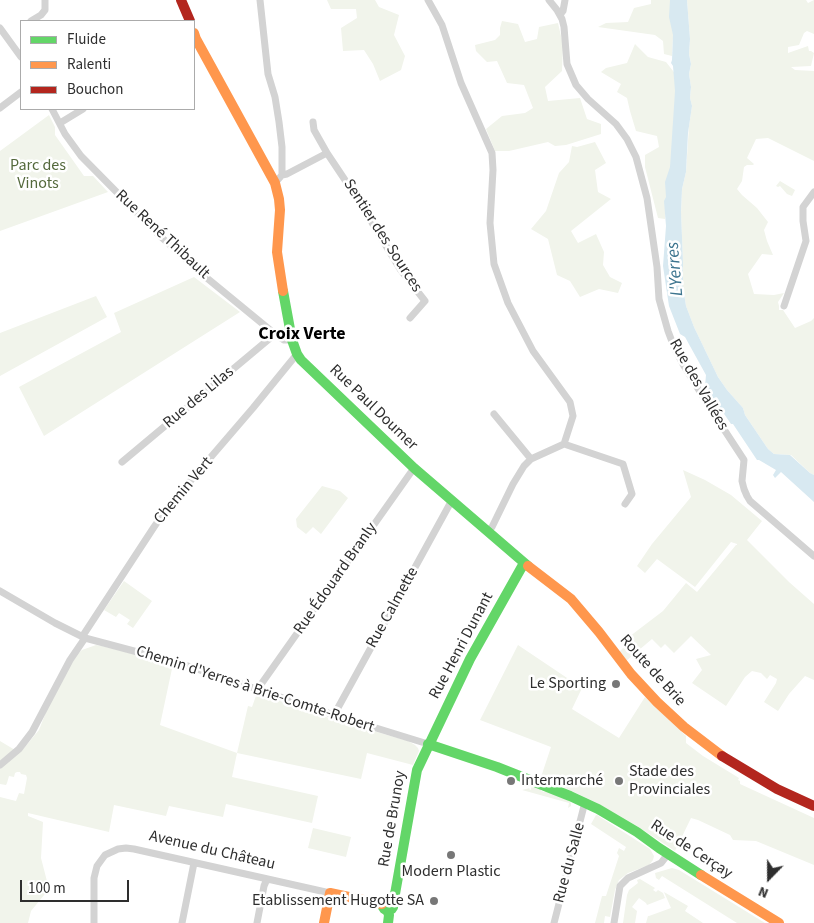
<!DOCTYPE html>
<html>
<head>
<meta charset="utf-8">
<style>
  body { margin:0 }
  #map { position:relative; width:814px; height:923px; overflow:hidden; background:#fff; font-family:"Source Sans 3",sans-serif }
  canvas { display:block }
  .legend { position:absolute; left:20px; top:20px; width:175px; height:90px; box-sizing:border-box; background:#fff; border:1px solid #ababab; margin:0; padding:6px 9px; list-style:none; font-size:15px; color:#2e2e2e }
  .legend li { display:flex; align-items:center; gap:10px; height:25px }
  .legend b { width:25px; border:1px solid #ababab }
  .north { position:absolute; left:744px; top:853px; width:50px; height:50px; -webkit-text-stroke:4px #fff; paint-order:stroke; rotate:202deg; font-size:14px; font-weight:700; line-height:20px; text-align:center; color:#2e2e2e }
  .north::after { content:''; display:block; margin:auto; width:18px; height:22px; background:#2e2e2e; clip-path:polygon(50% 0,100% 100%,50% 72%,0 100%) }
  .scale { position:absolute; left:20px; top:880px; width:109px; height:22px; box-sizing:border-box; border:2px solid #2e2e2e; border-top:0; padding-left:6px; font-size:15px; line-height:18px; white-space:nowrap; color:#2e2e2e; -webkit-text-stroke:4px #fff; paint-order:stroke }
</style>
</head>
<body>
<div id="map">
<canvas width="814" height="923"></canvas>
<ul class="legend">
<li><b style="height:6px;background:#63d668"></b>Fluide</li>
<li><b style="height:6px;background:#ff974d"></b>Ralenti</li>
<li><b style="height:6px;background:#b3261e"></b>Bouchon</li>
</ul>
<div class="north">N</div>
<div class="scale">100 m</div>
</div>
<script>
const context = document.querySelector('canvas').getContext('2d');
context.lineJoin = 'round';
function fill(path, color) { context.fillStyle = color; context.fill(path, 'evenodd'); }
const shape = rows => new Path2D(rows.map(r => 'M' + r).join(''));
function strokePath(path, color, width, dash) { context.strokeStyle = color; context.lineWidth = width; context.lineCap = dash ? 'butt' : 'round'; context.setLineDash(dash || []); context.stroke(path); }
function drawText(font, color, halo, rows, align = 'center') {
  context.font = font + ' "Source Sans 3",sans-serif'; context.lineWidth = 5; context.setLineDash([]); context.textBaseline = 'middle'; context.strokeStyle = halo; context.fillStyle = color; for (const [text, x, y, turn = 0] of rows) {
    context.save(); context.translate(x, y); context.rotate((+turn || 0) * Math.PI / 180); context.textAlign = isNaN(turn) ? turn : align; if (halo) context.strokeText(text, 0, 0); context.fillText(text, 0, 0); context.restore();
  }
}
const green = shape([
  [327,0,375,0,379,7,399,15,394,35,405,56,401,70,380,81,373,64,364,50,343,51,341,28,357,18,356,9,331,9],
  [651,0,675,0,672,56,664,54,663,41,655,35,598,27,606,23,628,22,634,8,651,4],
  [687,0,806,0,808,3,814,0,814,34,807,31,804,33,799,45,788,47,788,53,808,46,809,51,811,51,814,53,811,66,791,67,795,70,814,71,814,161,768,138,756,139,747,158,754,164,753,165,747,165,744,167,742,181,737,189,742,195,757,208,768,222,764,230,767,241,773,255,762,254,748,274,754,294,774,295,784,293,778,302,779,306,779,310,783,310,795,328,811,321,814,318,814,475,810,473,791,455,774,454,768,449,745,415,743,408,727,390,718,377,694,327,686,306,683,287,683,263,681,213,682,189,686,172,689,126,692,106,690,98,691,87,689,74,691,64,689,54,690,39],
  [502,21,518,24,525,42,537,39,539,27,558,23,563,45,562,71,545,87,548,101,580,98,587,119,601,124,601,134,566,145,555,146,548,142,509,151,495,151,486,129,502,116,525,113,533,108,524,85,507,83,497,61,487,62,476,51,475,45,495,40,500,35,500,28],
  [635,44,648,57,666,62,677,76,674,150,667,186,665,219,658,218,645,167,645,155,659,147,657,136,636,131,630,111,627,98,617,92,621,84,601,72,606,68,627,63],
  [49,115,55,127,55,135,84,176,93,176,108,192,0,231,0,151],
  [595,142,606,163,595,170,598,192,611,199,571,231,578,243,596,234,604,252,603,265,610,277,622,283,618,293,599,289,580,297,570,281,557,275,548,239,531,229,546,211,559,173,569,162,572,146,577,147],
  [780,181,795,190,792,196,787,194,780,186,778,187,776,186],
  [194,277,240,312,44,436,19,387,121,332,114,313],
  [96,296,107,317,0,376,0,333],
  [683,470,705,480,731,495,762,521,747,540,789,582,814,604,814,680,805,676,789,694,778,711,764,702,776,683,777,679,770,675,767,679,761,673,752,671,745,677,726,706,692,683,702,670,696,659,711,655,691,636,674,653,665,644,661,648,652,639,626,661,619,652,624,647,621,643,663,611,686,583,697,592,736,545,737,545,737,544,731,542,695,587,657,559,645,573,637,566,652,544,691,497],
  [322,486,340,491,348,498,321,534,313,527,306,534,297,527,296,519],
  [124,581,152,601,133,628,127,624,130,620,119,613,116,617,104,610],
  [96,645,102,646,173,664,160,725,237,753,248,706,252,707,257,693,332,719,408,741,415,745,418,748,419,751,413,765,367,753,361,779,237,753,232,777,318,796,312,823,226,804,223,817,169,806,166,816,114,805,109,832,28,813,28,816,43,822,41,858,49,889,31,911,28,923,0,923,0,797,16,801,19,793,24,794,27,778,26,775,21,774,20,772,17,772,15,773,14,777,9,776,7,783,6,785,0,784,0,769,24,748,39,730,46,712,76,655,82,650],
  [518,645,582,688,572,709,619,738,645,697,686,736,686,743,703,756,739,778,738,780,740,781,740,784,814,818,814,865,756,841,733,840,730,835,698,820,691,818,675,851,637,826,595,802,541,777,551,747,480,720],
  [0,741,15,750,0,761],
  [533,786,541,789,541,791,545,792,546,791,569,801,571,803,571,806,568,808,569,803,522,790,530,788,529,789,531,790,531,787],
  [596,815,597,815,650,849,654,856,653,860,649,865,628,873,619,880,615,890,610,917,605,916,604,923,595,923,602,896,606,896,619,856,617,853,619,848,624,851,626,847,591,824],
  [313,828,351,837,346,857,308,848],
  [672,868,679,870,765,923,737,923,662,876,659,880,656,878,655,873],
  [640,879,655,888,653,890,656,892,658,890,663,893,665,898,647,905,646,903,639,898,632,907,637,911,635,923,623,923,627,895,629,890,638,883,637,880],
  [664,892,688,906,685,911,703,923,646,923,648,916,649,916,671,908]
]);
const water = shape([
  [670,0,687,0,690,39,689,54,691,64,689,74,691,87,690,98,692,106,688,133,686,172,682,189,681,212,683,263,683,287,686,306,694,327,718,377,727,390,743,408,745,415,768,449,774,454,790,455,810,473,814,475,814,502,781,472,775,478,773,475,776,470,759,460,757,460,733,424,731,424,705,386,706,375,685,337,680,334,669,306,663,266,666,226,664,201,666,197,665,182,670,167,675,91,673,66,671,63,672,60,673,35,669,17]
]);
const street = shape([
  [260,0,268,74,275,97,279,122,282,147,282,175,275,183],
  [428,0,442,25,461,83,492,153,493,170,490,223,494,264,508,303,533,351,570,402,573,416,564,444],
  [549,0,557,10,562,19,564,27,567,64,576,85,588,99,616,124,627,139,636,157,647,198,657,267,659,299,668,331,674,347,684,366,710,408,744,460,742,481,744,489,747,496,750,501,814,556],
  [560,15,563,11,565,0],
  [31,21,41,15,45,10,45,0],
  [0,28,21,57],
  [0,108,21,92],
  [52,109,65,134,81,156,160,236,202,274,275,334,284,340,292,340],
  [313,122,314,130,327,153,357,198,400,269,425,301,410,318],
  [60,123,83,109],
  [282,175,287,174,327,153],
  [784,306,806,241,803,221,803,207,814,192],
  [494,414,531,459],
  [122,462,275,334],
  [488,531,492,527,513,484,524,466,531,459,564,444,623,464,632,494,625,504],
  [0,591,55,623,85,638,179,663,334,715,428,744],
  [82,637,154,527,168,507,253,408,297,354],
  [257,690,414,468],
  [334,715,452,500],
  [0,765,19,749,32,732,70,660,85,638],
  [94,923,94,878,97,866,105,855,118,849,126,848,134,849,330,893],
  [182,923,194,863],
  [257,923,264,886,267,879],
  [554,923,585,802],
  [614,923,620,886,628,878,661,863,668,854]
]);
const fast = shape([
  [283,291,292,340,297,354,301,360,414,468,528,566],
  [428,744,497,767,570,796,598,809,637,832,659,848,701,875],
  [389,899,395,894,417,770,470,659,524,563],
  '382.5 905a5.5 5.5 0 1 1 11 0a5.5 5.5 0 1 1-11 0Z',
  [387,910,389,915,388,923]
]);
const slow = shape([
  [194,33,196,39,275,183,279,199,280,210,277,252,283,291],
  [528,566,571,599,599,632,631,674,657,702,684,727,722,756],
  [701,875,779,923],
  [324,923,330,893,382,904]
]);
const jam = shape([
  [181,0,190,21],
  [722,756,777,789,814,806]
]);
const markers = [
  [616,684,5,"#777"],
  [511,781,5,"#777"],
  [619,781,5,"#777"],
  [451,855,5,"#777"],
  [434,901,5,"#777"]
];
const parkNames = [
  ["Parc des",38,166],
  ["Vinots",38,184]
];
const streetNames = [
  ["Rue René Thibault",162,235,43],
  ["Sentier des Sources",382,236,57],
  ["Rue des Vallées",698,385,60],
  ["Rue des Lilas",199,398,-40],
  ["Rue Paul Doumer",373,408,44],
  ["Chemin Vert",184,491,-50],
  ["Rue Édouard Branly",336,579,-55],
  ["Rue Calmette",393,608,-61],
  ["Rue Henri Dunant",462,646,-62],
  ["Route de Brie",652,671,48],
  ["Chemin d'Yerres à Brie-Comte-Robert",255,690,18],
  ["Rue de Brunoy",393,819,-80],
  ["Rue de Cerçay",691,850,33],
  ["Avenue du Château",212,851,13],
  ["Rue du Salle",570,863,-75]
];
const poiNames = [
  ["Le Sporting",606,684],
  ["Stade des",629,772,"left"],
  ["Provinciales",629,790,"left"],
  ["Intermarché",521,781,"left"],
  ["Modern Plastic",451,872,"center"],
  ["Etablissement Hugotte SA",424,901]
];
const waterNames = [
  ["L'Yerres",676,269,-95]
];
const neighbourhoodNames = [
  ["Croix Verte",302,335]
];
fill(green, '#f1f4eb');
fill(water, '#d8e9f1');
strokePath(street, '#d3d3d3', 7);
strokePath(fast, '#63d668', 10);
strokePath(slow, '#ff974d', 10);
strokePath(jam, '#b3261e', 10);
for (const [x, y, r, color] of markers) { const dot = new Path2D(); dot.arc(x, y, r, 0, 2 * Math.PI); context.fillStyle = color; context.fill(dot); strokePath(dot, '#fff', 2); }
drawText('16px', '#54693c', '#fff', parkNames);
drawText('16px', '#2e2e2e', '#fff', streetNames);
drawText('16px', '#2e2e2e', '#fff', poiNames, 'right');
drawText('italic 18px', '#3d758f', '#fff', waterNames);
drawText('bold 18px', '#000', '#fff', neighbourhoodNames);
</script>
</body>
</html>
